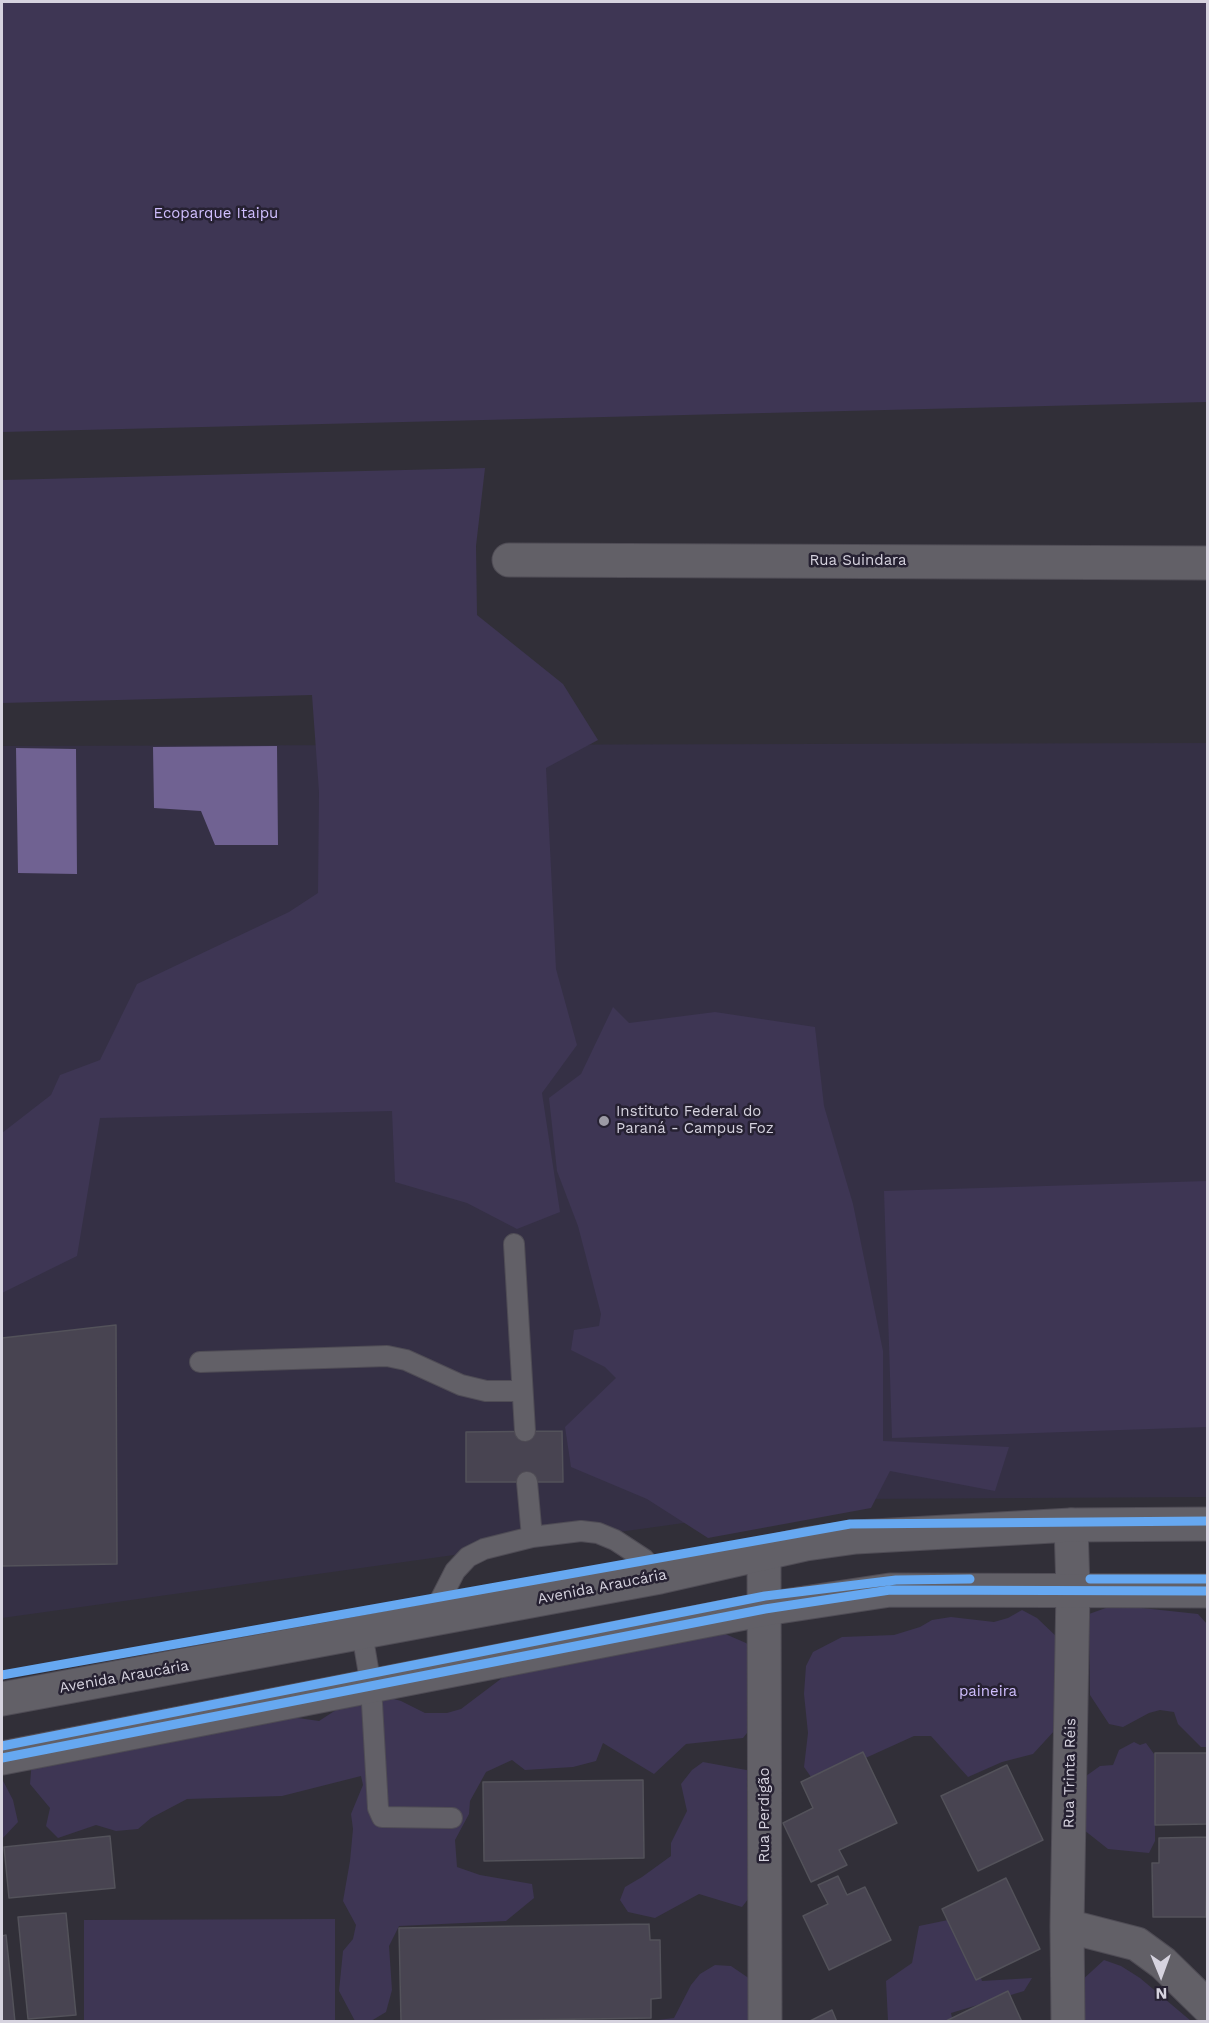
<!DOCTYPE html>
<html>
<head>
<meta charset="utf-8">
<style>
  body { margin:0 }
  #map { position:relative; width:1209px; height:2023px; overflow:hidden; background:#312f38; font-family:"Work Sans",sans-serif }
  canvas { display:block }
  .frame { position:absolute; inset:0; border:3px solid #d6d3df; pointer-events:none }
  .north { position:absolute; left:1131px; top:1945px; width:60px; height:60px; -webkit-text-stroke:4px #262132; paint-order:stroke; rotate:179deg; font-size:16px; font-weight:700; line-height:24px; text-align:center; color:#d6d3df }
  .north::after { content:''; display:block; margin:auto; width:21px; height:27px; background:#d6d3df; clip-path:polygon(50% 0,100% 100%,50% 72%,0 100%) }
</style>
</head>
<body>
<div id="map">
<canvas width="1209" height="2023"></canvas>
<div class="frame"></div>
<div class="north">N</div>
</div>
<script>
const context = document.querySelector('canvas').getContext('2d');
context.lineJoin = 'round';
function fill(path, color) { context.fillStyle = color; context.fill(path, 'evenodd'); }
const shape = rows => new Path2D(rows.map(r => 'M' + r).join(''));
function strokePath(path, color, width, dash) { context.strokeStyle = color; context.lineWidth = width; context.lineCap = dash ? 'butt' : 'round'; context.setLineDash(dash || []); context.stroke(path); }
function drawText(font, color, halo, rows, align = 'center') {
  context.font = font + ' "Work Sans",sans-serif'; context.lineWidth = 5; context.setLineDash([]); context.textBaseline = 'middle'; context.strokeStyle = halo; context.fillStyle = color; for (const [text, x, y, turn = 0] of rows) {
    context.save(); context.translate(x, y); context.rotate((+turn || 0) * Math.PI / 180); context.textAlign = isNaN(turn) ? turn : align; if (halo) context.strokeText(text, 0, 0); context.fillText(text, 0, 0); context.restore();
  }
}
const built = shape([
  [1207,743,1207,1497,856,1499,2,1618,2,746]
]);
const green = shape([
  [2,2,1207,2,1207,402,2,432],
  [485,468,476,546,477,615,563,684,598,740,546,768,556,969,577,1045,542,1093,560,1212,517,1229,467,1203,395,1182,392,1111,100,1118,77,1256,2,1293,2,1133,51,1095,60,1075,100,1060,137,984,289,912,318,893,319,792,312,695,2,703,2,480],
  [613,1007,629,1023,715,1012,815,1027,824,1106,853,1204,883,1351,883,1441,1009,1447,995,1491,890,1471,871,1508,708,1538,647,1499,571,1467,565,1427,616,1378,605,1367,571,1350,574,1330,599,1326,601,1314,578,1226,557,1171,549,1098,581,1074],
  [1207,1181,1207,1427,892,1438,884,1191],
  [1114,1605,1198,1614,1207,1624,1207,1747,1201,1747,1178,1724,1174,1712,1160,1710,1149,1713,1123,1727,1109,1724,1090,1695,1089,1614],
  [1022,1610,1037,1618,1058,1638,1055,1730,1033,1754,1002,1762,968,1777,931,1736,914,1736,817,1780,811,1777,804,1767,808,1733,804,1694,806,1666,813,1652,842,1637,894,1635,920,1627,932,1620,951,1617,994,1622,1008,1618],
  [723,1633,746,1643,757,1652,762,1714,743,1738,686,1744,654,1774,603,1743,596,1761,573,1767,525,1770,512,1760,486,1772,470,1801,469,1814,455,1840,457,1867,480,1875,532,1884,534,1898,506,1921,399,1926,389,1946,392,1990,386,2012,371,2021,355,2021,339,1991,343,1951,353,1939,356,1925,343,1901,350,1861,353,1829,351,1814,363,1785,361,1776,282,1796,187,1799,151,1818,138,1829,116,1831,96,1825,58,1838,46,1826,50,1808,30,1784,32,1759,263,1713,319,1721,356,1697,387,1697,401,1701,425,1713,447,1713,461,1709,506,1675],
  [1134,1742,1140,1745,1146,1743,1154,1754,1155,1828,1155,1841,1149,1853,1108,1849,1084,1830,1086,1776,1100,1766,1113,1765,1119,1750],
  [703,1762,757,1772,762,1881,742,1907,699,1894,655,1918,628,1912,620,1900,625,1887,642,1877,671,1856,671,1843,687,1811,681,1784,692,1770],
  [2,1779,13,1800,18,1822,2,1839],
  [335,1919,335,2021,84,2021,84,1920],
  [948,1920,966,1938,982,1981,1032,1978,1024,1991,951,2013,953,2022,888,2021,886,1981,912,1963,919,1926],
  [1104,1960,1121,1966,1140,1978,1191,2021,1072,2022,1080,1982],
  [715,1965,731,1966,750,1979,763,2022,642,2022,674,2018,691,1985,700,1974]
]);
const water = shape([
  [277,746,278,845,215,845,201,811,154,808,153,747],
  [16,748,76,749,77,874,18,873]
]);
const building = shape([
  [116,1325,117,1564,2,1566,2,1338,116,1325],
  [562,1431,563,1482,466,1482,466,1432,562,1431],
  [863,1752,897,1823,839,1850,847,1865,811,1882,783,1823,813,1808,801,1782,863,1752],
  [1155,1753,1208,1753,1208,1824,1155,1825,1155,1753],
  [1007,1765,1043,1840,978,1871,941,1796,1007,1765],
  [643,1780,644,1858,484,1861,483,1782,643,1780],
  [110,1836,115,1888,9,1898,4,1847,110,1836],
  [1208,1837,1206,1917,1153,1917,1152,1863,1159,1863,1159,1838,1208,1837],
  [838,1876,847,1895,865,1887,891,1940,829,1970,803,1916,828,1904,818,1885,838,1876],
  [1006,1878,1040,1949,976,1980,942,1909,1006,1878],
  [66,1913,76,2015,28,2019,18,1917,66,1913],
  [649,1924,650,1940,660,1940,661,1998,651,1999,651,2018,401,2022,399,1928,649,1924],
  [6,1935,11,1982,15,2022,2,2022,2,1936,6,1935],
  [1008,1991,1022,2022,946,2022,946,2021,1008,1991],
  [832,2010,837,2022,808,2022,832,2010]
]);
const service = shape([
  [514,1244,525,1431],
  [200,1362,387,1356,406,1360,461,1385,486,1391,522,1391],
  [527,1482,532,1537],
  [430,1620,455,1571,468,1557,484,1549,532,1537,581,1531,598,1533,615,1540,644,1559,660,1577],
  [362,1633,371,1686,378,1808,382,1817,452,1818]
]);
const minor = shape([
  [509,560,1208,563],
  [764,1553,765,2022],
  [1067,1926,1137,1944,1163,1963,1208,2007],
  [1068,2022,1067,1926,1073,1589,1071,1525]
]);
const tertiary = shape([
  [2,1699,660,1577,806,1544,856,1537,1071,1525,1208,1524],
  [2,1758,765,1609,890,1590,1208,1591]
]);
const cycleway = shape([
  [1090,1579,1208,1579],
  [2,1675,850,1524,1208,1521],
  [2,1746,765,1596,896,1580,970,1579],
  [2,1758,765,1609,890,1590,1208,1591]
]);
const markers = [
  [604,1121,6,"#9c9aa5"]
];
const parkNames = [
  ["Ecoparque Itaipu",216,214],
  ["paineira",988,1692]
];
const streetNames = [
  ["Rua Suindara",858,561],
  ["Avenida Araucária",602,1587,-11],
  ["Avenida Araucária",124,1677,-10],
  ["Rua Trinta Réis",1070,1773,-89],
  ["Rua Perdigão",765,1815,-90]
];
const poiNames = [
  ["Instituto Federal do",616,1112],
  ["Paraná - Campus Foz",616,1129]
];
fill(built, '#353045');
fill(green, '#3e3654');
fill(water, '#706292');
fill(building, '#484451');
strokePath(building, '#53525a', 1.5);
strokePath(service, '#4f4c55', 22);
strokePath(minor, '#4f4c55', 35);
strokePath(tertiary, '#4f4c55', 35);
strokePath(service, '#626067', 20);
strokePath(minor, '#626067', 33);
strokePath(tertiary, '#626067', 33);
strokePath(cycleway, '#66a8f1', 9);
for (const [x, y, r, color] of markers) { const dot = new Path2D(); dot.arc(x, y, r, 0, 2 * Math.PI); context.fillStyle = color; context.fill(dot); strokePath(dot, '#262132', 2); }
drawText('15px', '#d0bffe', '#262132', parkNames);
drawText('15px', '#d6d3df', '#262132', streetNames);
drawText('15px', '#d6d3df', '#262132', poiNames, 'left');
</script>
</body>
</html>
